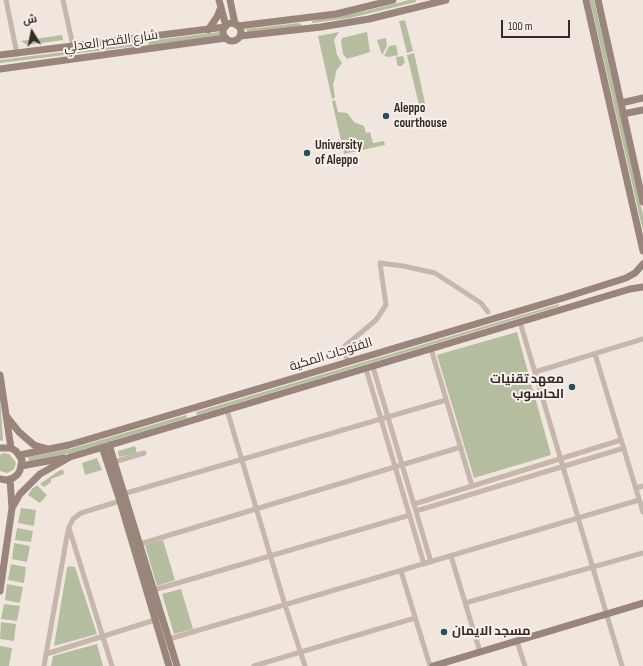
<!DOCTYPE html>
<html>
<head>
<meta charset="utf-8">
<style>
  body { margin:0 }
  #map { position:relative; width:643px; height:666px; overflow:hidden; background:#f0e6de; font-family:"Sofia Sans Condensed",Cairo,sans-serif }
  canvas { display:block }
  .north { position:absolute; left:12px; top:12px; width:40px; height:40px; -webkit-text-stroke:3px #f8f0ea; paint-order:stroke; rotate:350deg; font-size:11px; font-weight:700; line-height:16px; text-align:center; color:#352c29 }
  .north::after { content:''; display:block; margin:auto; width:14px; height:18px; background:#352c29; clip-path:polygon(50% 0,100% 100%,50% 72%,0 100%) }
  .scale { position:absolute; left:501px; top:20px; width:69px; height:18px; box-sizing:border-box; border:2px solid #352c29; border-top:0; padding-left:5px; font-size:12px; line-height:14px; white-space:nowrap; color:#352c29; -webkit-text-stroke:3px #f8f0ea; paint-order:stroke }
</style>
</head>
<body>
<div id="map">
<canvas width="643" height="666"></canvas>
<div class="north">ش</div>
<div class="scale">100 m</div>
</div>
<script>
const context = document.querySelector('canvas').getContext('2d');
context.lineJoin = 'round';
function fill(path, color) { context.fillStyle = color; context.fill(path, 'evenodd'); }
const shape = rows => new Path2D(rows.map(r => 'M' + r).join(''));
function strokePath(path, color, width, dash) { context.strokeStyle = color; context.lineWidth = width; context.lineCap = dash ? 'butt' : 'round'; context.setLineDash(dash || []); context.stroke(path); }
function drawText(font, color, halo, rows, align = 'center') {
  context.font = font + ' "Sofia Sans Condensed",Cairo,sans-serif'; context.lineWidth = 4; context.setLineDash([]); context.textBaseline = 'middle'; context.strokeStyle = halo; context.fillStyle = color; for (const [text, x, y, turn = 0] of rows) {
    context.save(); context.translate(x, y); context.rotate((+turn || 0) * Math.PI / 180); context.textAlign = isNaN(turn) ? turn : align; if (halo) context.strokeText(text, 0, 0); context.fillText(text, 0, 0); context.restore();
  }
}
const green = shape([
  [409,0,416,0,416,2,350,18,312,23,312,21,366,11],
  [590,0,594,0,643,215,643,231],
  [405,20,413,51,407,53,399,21],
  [299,23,302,25,300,26,248,32,246,30,247,29],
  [219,32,221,34,220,36,149,45,148,43,149,41],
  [339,32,334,40,337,55,342,63,336,71,335,78,333,85,335,98,332,99,318,36],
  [367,32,370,52,347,59,343,54,341,42,342,38],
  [62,35,63,40,27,45,21,41],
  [386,38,387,46,382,55,377,40],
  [136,43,137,46,0,63,0,60],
  [396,45,398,55,389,57,384,56,389,46],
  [414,53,427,112,421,113,407,55],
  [403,56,405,63,402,64,403,66,398,66,397,64,396,57],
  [335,100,338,112,347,113,354,122,364,126,366,133,370,132,373,143,384,141,385,145,344,154,332,101],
  [559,304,559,306,197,415,196,412],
  [517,332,551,455,474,478,437,355],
  [0,396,3,440,2,441,0,440],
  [186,415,187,418,71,453,29,461,28,457,70,449],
  [135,446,137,453,119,457,118,451],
  [3,453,9,454,15,461,16,464,13,470,7,473,0,471,0,455],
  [97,458,102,470,85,475,82,463],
  [63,469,64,474,51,479,51,482,44,487,40,484,57,472],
  [37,485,47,495,40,503,28,495,32,489],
  [21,508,36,510,34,526,18,523],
  [17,528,33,531,31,542,15,540],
  [163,540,175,580,157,586,145,545],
  [14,543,30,546,27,562,12,559],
  [11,564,26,567,24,583,8,580],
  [69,566,75,567,97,634,54,646,67,568],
  [7,584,23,587,20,603,5,600],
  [181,589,193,629,174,634,162,594],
  [4,604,20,606,17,621,1,619],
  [1,622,16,624,14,641,0,639],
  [97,644,103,666,51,666,53,656],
  [0,646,12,648,9,666,0,666]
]);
const street = shape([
  [6,0,17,54],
  [63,0,73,46],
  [520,322,622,666],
  [431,349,472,486],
  [595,354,643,512],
  [348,362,344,349,345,346,376,320,386,305,380,263,403,266,435,273,481,303,488,312],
  [373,367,431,562],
  [366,369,424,564],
  [535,372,643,339],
  [227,410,285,605,305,666],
  [114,462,144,453],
  [636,488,643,486],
  [414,504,621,440],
  [416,511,624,448],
  [69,528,112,666],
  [140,544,461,447],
  [451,556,480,652],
  [401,571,430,666],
  [154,590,410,515],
  [465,603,643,553],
  [169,639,639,500],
  [517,641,525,666],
  [46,654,155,620],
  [44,666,67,536,69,527,73,519,81,513,120,501,123,494,446,400],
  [254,666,415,618]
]);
const secondary = shape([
  [219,0,226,26],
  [230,0,235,24],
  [586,0,643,251],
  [598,0,643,202],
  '223 32a9 9 0 1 1 18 0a9 9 0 1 1-18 0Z',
  [238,26,336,14,393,0],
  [208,30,217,17,221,7],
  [240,36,321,27,369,19,446,0],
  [0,55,225,27],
  [0,69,226,38],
  [621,103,643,98],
  [623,114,643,110],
  [0,375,11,448],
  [7,417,19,432,34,445,48,449],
  [109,445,177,666],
  [102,447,120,501,169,666],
  [0,448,11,448,16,451,22,460,20,470,18,474,13,478,6,480,0,479],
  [20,455,69,445,563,298,626,278,635,273,643,264],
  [21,466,64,458],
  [12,508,20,494,40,474,70,457,630,289,643,287],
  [0,591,12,508,10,479],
  [433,666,643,603]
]);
const markers = [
  [386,116,4,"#235252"],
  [307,153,4,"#235252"],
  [572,387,4,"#235252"],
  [444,632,4,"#235252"]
];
const streetNames = [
  ["شارع القصر العدلي",111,42,-8],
  ["الفتوحات المكية",331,355,-17]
];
const poiNames = [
  ["Aleppo",394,109],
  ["courthouse",394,124],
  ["University",315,146],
  ["of Aleppo",315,161],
  ["معهد تقنيات",564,380,"right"],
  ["الحاسوب",564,395,"right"],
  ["مسجد الايمان",452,632]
];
fill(green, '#b5bd9f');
strokePath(street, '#c7b6ab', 5);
strokePath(secondary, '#9a857c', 7);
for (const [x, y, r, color] of markers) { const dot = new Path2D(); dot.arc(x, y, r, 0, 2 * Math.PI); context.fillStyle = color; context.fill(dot); strokePath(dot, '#f8f0ea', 1.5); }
drawText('13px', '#352c29', '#f8f0ea', streetNames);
drawText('bold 13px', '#352c29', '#f8f0ea', poiNames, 'left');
</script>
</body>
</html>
